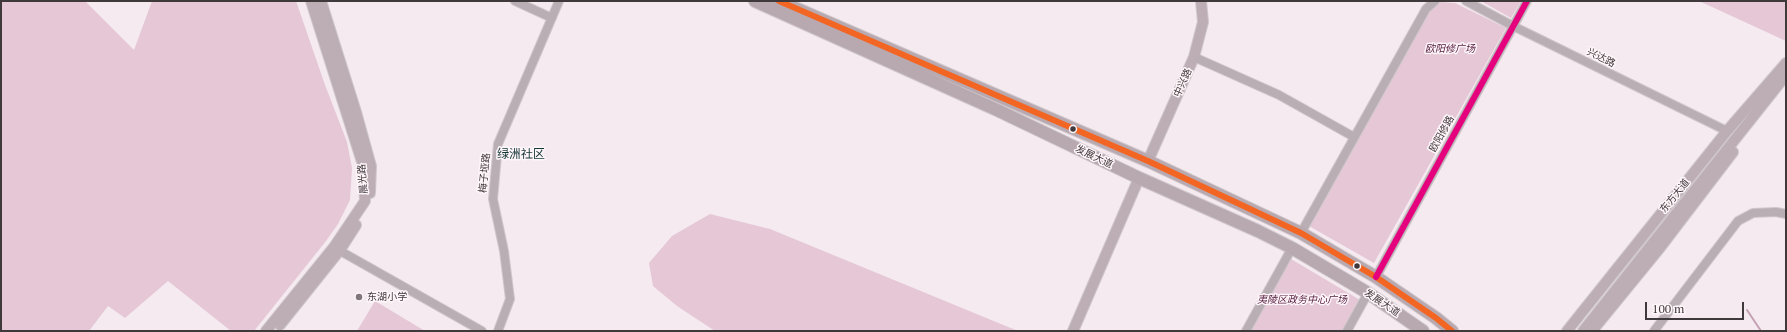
<!DOCTYPE html>
<html>
<head>
<meta charset="utf-8">
<style>
  body { margin:0 }
  #map { position:relative; width:1787px; height:332px; overflow:hidden; background:#f4eaef; font-family:"PT Serif",serif }
  canvas { display:block }
  .frame { position:absolute; inset:0; border:2px solid #40393c; pointer-events:none }
  .scale { position:absolute; left:1645px; top:302px; width:99px; height:18px; box-sizing:border-box; border:2px solid #40393c; border-top:0; padding-left:5px; font-size:12px; line-height:14px; white-space:nowrap; color:#40393c; -webkit-text-stroke:3px #fff6fa; paint-order:stroke }
</style>
</head>
<body>
<div id="map">
<canvas width="1787" height="332"></canvas>
<div class="frame"></div>
<div class="scale">100 m</div>
</div>
<script>
const context = document.querySelector('canvas').getContext('2d');
context.lineJoin = 'round';
function fill(path, color) { context.fillStyle = color; context.fill(path, 'evenodd'); }
const shape = rows => new Path2D(rows.map(r => 'M' + r).join(''));
function strokePath(path, color, width, dash) { context.strokeStyle = color; context.lineWidth = width; context.lineCap = dash ? 'butt' : 'round'; context.setLineDash(dash || []); context.stroke(path); }
function drawText(font, color, halo, rows, align = 'center') {
  context.font = font + ' "PT Serif","Noto Sans SC",serif'; context.lineWidth = 3; context.setLineDash([]); context.textBaseline = 'middle'; context.strokeStyle = halo; context.fillStyle = color; for (const [text, x, y, turn = 0] of rows) {
    context.save(); context.translate(x, y); context.rotate((+turn || 0) * Math.PI / 180); context.textAlign = isNaN(turn) ? turn : align; if (halo) context.strokeText(text, 0, 0); context.fillText(text, 0, 0); context.restore();
  }
}
const green = shape([
  [1,1,85,1,134,50,152,1,296,1,325,85,347,142,352,168,350,200,338,224,326,241,254,331,231,331,168,281,125,318,108,306,89,331,1,331],
  [1481,1,1521,1,1511,18],
  [1699,1,1786,1,1786,41],
  [1441,2,1455,3,1506,28,1374,263,1309,226,1428,9],
  [710,214,770,229,1018,331,715,331,677,306,653,286,649,263,672,236],
  [1291,259,1360,300,1343,331,1250,331],
  [375,301,425,331,357,331]
]);
const stream = shape([
  [1747,310,1761,331]
]);
const minor = shape([
  [515,1,552,18],
  [1466,1,1513,26,1727,131],
  [1194,57,1279,95,1354,137],
  [1301,233,1426,9,1435,1],
  [335,248,482,331],
  [1376,277,1527,1],
  [498,331,510,299,504,251,493,199,498,144,559,1],
  [1246,331,1292,248],
  [1347,331,1368,293],
  [1654,331,1738,221,1753,213,1776,212,1786,214]
]);
const major = shape([
  [321,1,356,112,371,166,370,193],
  [1148,161,1194,57,1203,22,1201,1],
  [280,325,340,250,356,225],
  [266,331,334,247,365,201,363,165,311,1],
  [1073,331,1139,178],
  [1567,331,1727,131,1786,63],
  [1583,331,1786,75],
  [1592,331,1659,249,1733,152]
]);
const highway = shape([
  [755,1,995,109,1139,178,1258,231,1292,248,1368,293,1423,331],
  [779,1,1148,161,1301,233,1376,277,1436,318,1452,331]
]);
const bus1 = shape([
  [779,1,1148,161,1301,233,1376,277,1436,318,1452,331]
]);
const bus2 = shape([
  [1376,277,1527,1]
]);
const markers = [
  [1073,129,3.5,"#40393c"],
  [1357,266,3.5,"#40393c"],
  [359,297,4,"#7f777b"]
];
const parkNames = [
  ["欧阳修广场",1450,49],
  ["夷陵区政务中心广场",1302,300]
];
const streetNames = [
  ["兴达路",1601,58,26],
  ["中兴路",1183,83,-66],
  ["欧阳修路",1442,134,-61],
  ["发展大道",1094,157,25],
  ["梅子垭路",485,173,-84],
  ["晨光路",363,179,-95],
  ["东方大道",1675,196,-51],
  ["发展大道",1382,303,34]
];
const poiNames = [
  ["东湖小学",367,297]
];
const quarterNames = [
  ["绿洲社区",521,155]
];
fill(green, '#e5c7d6');
strokePath(stream, '#c3a1b3', 2);
strokePath(minor, '#cfc7cb', 10);
strokePath(major, '#cfc7cb', 12);
strokePath(highway, '#cfc7cb', 14);
strokePath(minor, '#b9aeb4', 8);
strokePath(major, '#bdaeb6', 10);
strokePath(highway, '#b8a9b0', 12);
strokePath(bus1, '#f26522', 6);
strokePath(bus2, '#e5007d', 6);
for (const [x, y, r, color] of markers) { const dot = new Path2D(); dot.arc(x, y, r, 0, 2 * Math.PI); context.fillStyle = color; context.fill(dot); strokePath(dot, '#fff6fa', 1.5); }
drawText('italic 10px', '#592142', '#fff6fa', parkNames);
drawText('10px', '#40393c', '#fff6fa', streetNames);
drawText('10px', '#40393c', '#fff6fa', poiNames, 'left');
drawText('12px', '#133637', '#fff6fa', quarterNames);
</script>
</body>
</html>
